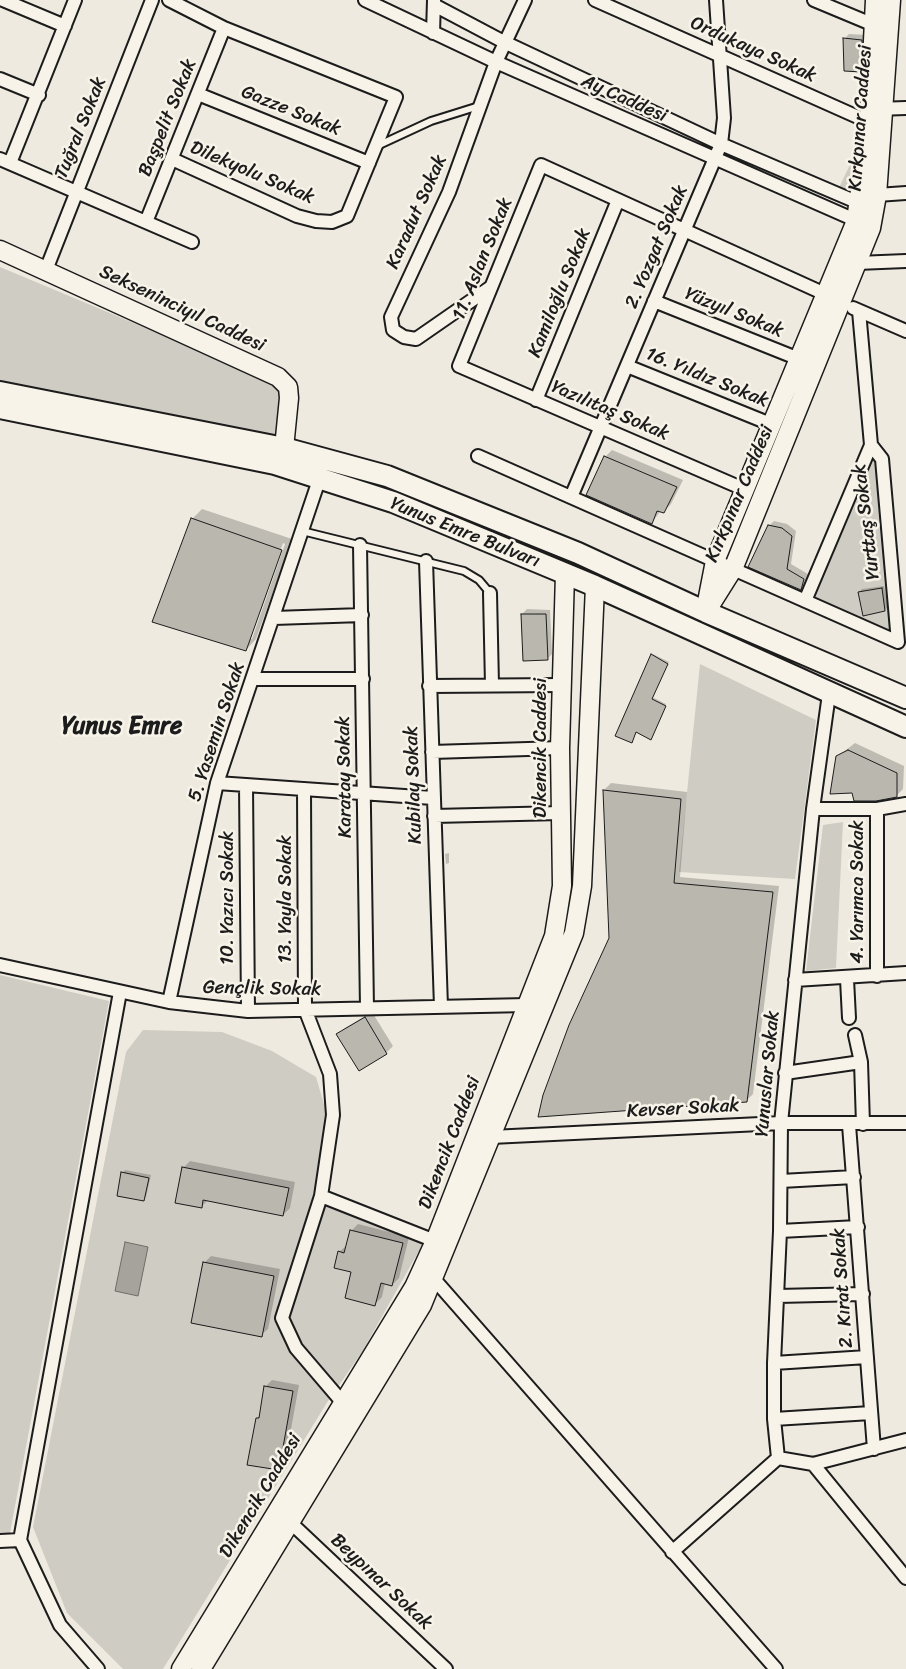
<!DOCTYPE html>
<html>
<head>
<meta charset="utf-8">
<style>
  body { margin:0 }
  canvas { display:block; background:#eeeae0 }
</style>
</head>
<body>
<canvas width="906" height="1669"></canvas>
<script>
const context = document.querySelector('canvas').getContext('2d');
context.lineJoin = 'round';
function fill(path, color) { context.fillStyle = color; context.fill(path, 'evenodd'); }
const shape = rows => new Path2D(rows.map(r => 'M' + r).join(''));
function strokePath(path, color, width, dash) { context.strokeStyle = color; context.lineWidth = width; context.lineCap = dash ? 'butt' : 'round'; context.setLineDash(dash || []); context.stroke(path); }
function drawText(font, color, halo, rows, align = 'center') {
  context.font = font + ' Sriracha,sans-serif'; context.lineWidth = 5; context.setLineDash([]); context.textBaseline = 'middle'; context.strokeStyle = halo; context.fillStyle = color; for (const [text, x, y, turn = 0] of rows) {
    context.save(); context.translate(x, y); context.rotate((+turn || 0) * Math.PI / 180); context.textAlign = isNaN(turn) ? turn : align; if (halo) context.strokeText(text, 0, 0); context.fillText(text, 0, 0); context.restore();
  }
}
const green = shape([
  [861,141,858,201,837,192],
  [0,267,179,342,283,389,279,439,0,382],
  [870,459,875,462,892,633,811,598],
  [700,664,816,720,795,879,679,872],
  [843,822,836,968,806,971,823,825],
  [0,975,109,1001,10,1533,0,1533],
  [143,1030,222,1032,272,1051,316,1077,328,1118,326,1200,425,1240,362,1352,328,1401,163,1669,123,1669,67,1613,33,1527,126,1052]
]);
const water = shape([
  [125,1242,148,1247,138,1296,115,1291,125,1242]
]);
const shadow = shape([
  [849,34,867,35,865,65,860,70,844,39],
  [612,450,683,480,671,504,664,511,661,510,652,523,605,457],
  [202,509,292,539,256,639,246,650,192,519],
  [283,543,285,544,252,639,249,639],
  [774,521,787,524,796,531,791,564,808,574,805,584,801,589,750,566,769,526],
  [884,586,888,607,885,610,859,592,862,589],
  [527,609,550,610,552,654,547,659,522,614],
  [653,654,669,662,652,697,666,704,652,737,636,730,617,735],
  [855,743,904,766,903,789,896,796,853,791,838,756],
  [611,783,687,792,680,877,779,886,753,1094,746,1101,610,938,604,790],
  [449,853,449,863,446,864,445,854],
  [372,1012,393,1046,386,1053,338,1035,345,1028],
  [190,1161,295,1182,290,1208,283,1215,208,1200,201,1207,183,1168],
  [125,1170,151,1175,146,1197,143,1200,122,1173],
  [358,1224,409,1237,399,1278,392,1285,385,1283,382,1297,375,1304,339,1252,347,1245,351,1231],
  [211,1256,280,1269,268,1329,261,1335,205,1262],
  [272,1380,299,1385,285,1462,278,1469,257,1418,261,1415,265,1387]
]);
const building = shape([
  [843,38,862,40,861,72,844,71,843,38],
  [604,456,677,487,664,513,657,511,652,524,586,495,604,456],
  [191,518,282,550,246,651,152,622,191,518],
  [768,525,782,528,792,536,787,569,804,579,801,590,748,567,768,525],
  [882,588,885,611,863,616,858,592,882,588],
  [521,614,546,614,548,660,523,661,521,614],
  [651,654,668,664,652,699,666,706,651,740,636,732,632,743,615,736,651,654],
  [848,750,897,773,897,797,876,801,854,801,852,793,830,794,836,756,848,750],
  [603,790,681,799,674,883,773,892,747,1102,538,1117,543,1095,569,1025,609,938,603,790],
  [365,1017,387,1054,359,1071,336,1034,365,1017],
  [182,1167,289,1188,283,1216,203,1200,202,1208,175,1203,182,1167],
  [121,1172,149,1178,144,1201,117,1196,121,1172],
  [350,1230,403,1243,392,1286,381,1283,375,1306,345,1298,351,1272,334,1268,338,1251,344,1253,350,1230],
  [203,1262,274,1276,262,1337,191,1323,203,1262],
  [264,1386,293,1391,279,1470,247,1465,256,1418,259,1418,264,1386]
]);
const lane = shape([
  [377,146,431,121,479,106],
  [302,531,464,571,479,580,490,593]
]);
const street = shape([
  [3,0,65,26],
  [169,0,224,28,396,97,347,216,332,222,316,221,297,216,172,159],
  [365,0,496,62,862,223],
  [595,0,869,122],
  [814,0,874,25],
  [434,5,504,42,721,144,866,206],
  [433,33,434,0],
  [0,79,39,95],
  [198,94,369,163],
  [876,109,906,108],
  [0,159,192,242],
  [10,163,75,0],
  [877,195,906,193],
  [146,222,224,28],
  [857,263,906,261],
  [46,270,152,0],
  [491,287,416,339,404,337,393,330,391,317,449,192,496,62,525,0],
  [654,301,799,359],
  [853,308,906,331],
  [627,366,773,425],
  [536,400,618,200],
  [478,456,898,642,882,459,871,445,859,311],
  [746,490,459,366,541,165,825,294],
  [571,497,721,144,724,118,716,0],
  [360,545,367,1008],
  [426,561,441,1007],
  [490,593,492,685],
  [805,601,871,445],
  [274,618,362,615],
  [253,679,363,679],
  [429,686,562,685],
  [432,752,560,748],
  [217,783,433,798],
  [246,785,248,1011],
  [304,789,305,1009,330,1074,333,1115,321,1196,282,1318,296,1348,343,1403],
  [813,809,877,809,906,804],
  [877,809,877,976],
  [434,816,561,813],
  [0,965,169,1002,248,1011,527,1005],
  [847,979,849,1018],
  [795,980,906,973],
  [169,1002,217,783,320,477],
  [855,1035,861,1062,863,1124],
  [785,1073,861,1062],
  [849,1125,874,1449],
  [491,1137,781,1123,906,1123],
  [781,1181,854,1177],
  [321,1196,435,1241],
  [780,1231,858,1227],
  [434,1279,776,1669],
  [778,1296,863,1294],
  [774,1363,867,1357],
  [774,1419,871,1413],
  [778,1458,774,1419,774,1363,780,1231,781,1123,813,809,829,694],
  [813,1464,906,1578],
  [290,1522,446,1669],
  [20,1540,120,992],
  [0,1541,20,1540,60,1625,98,1669],
  [672,1552,778,1458,813,1464,906,1440]
]);
const secondary = shape([
  [0,250,278,377,288,387,289,398,284,448],
  [707,602,715,561,856,221,869,122,875,0],
  [706,612,733,569,871,228,877,195,891,0],
  [181,1669,414,1287,435,1241,554,936,562,886,560,748,565,574],
  [201,1669,422,1305,574,933,582,886,595,586]
]);
const primary = shape([
  [0,392,284,448,387,476,578,553,706,612,906,698],
  [0,408,275,464,393,502,595,586,906,727]
]);
const streetNames = [
  ["Ordukaya Sokak",753,50,24],
  ["Ay Caddesi",624,99,24],
  ["Gazze Sokak",291,111,22],
  ["Başpelit Sokak",168,118,-68],
  ["Kırkpınar Caddesi",861,118,-86],
  ["Tuğral Sokak",81,128,-68],
  ["Dilekyolu Sokak",252,173,23],
  ["Karadut Sokak",417,212,-66],
  ["2. Yozgat Sokak",657,247,-67],
  ["11. Aslan Sokak",483,259,-68],
  ["Kamiloğlu Sokak",560,293,-68],
  ["Sekseninciyıl Caddesi",182,309,25],
  ["Yüzyıl Sokak",734,313,22],
  ["16. Yıldız Sokak",707,378,22],
  ["Yazılıtaş Sokak",610,411,23],
  ["Kırkpınar Caddesi",740,494,-67],
  ["Yurttaş Sokak",867,522,-97],
  ["Yunus Emre Bulvarı",465,533,22],
  ["5. Yasemin Sokak",217,732,-72],
  ["Dikencik Caddesi",541,748,-90],
  ["Karatay Sokak",345,777,-91],
  ["Kubilay Sokak",414,785,-92],
  ["4. Yarımca Sokak",858,892,-90],
  ["10. Yazıcı Sokak",228,898,-90],
  ["13. Yayla Sokak",286,899,-90],
  ["Gençlik Sokak",262,989,1],
  ["Yunuslar Sokak",768,1074,-85],
  ["Kevser Sokak",683,1109,-3],
  ["Dikencik Caddesi",450,1143,-69],
  ["2. Kırat Sokak",843,1288,-94],
  ["Dikencik Caddesi",261,1496,-59],
  ["Beypınar Sokak",381,1582,43]
];
const districtNames = [
  ["Yunus Emre",122,727]
];
fill(green, '#cfccc3');
fill(water, '#a6a39d');
strokePath(water, '#6f6d69', 1);
fill(shadow, '#0003');
fill(building, '#bab7af');
strokePath(building, '#1c1c1c', 1);
strokePath(lane, '#1c1c1c', 10);
strokePath(street, '#1c1c1c', 16);
strokePath(secondary, '#1c1c1c', 21);
strokePath(primary, '#1c1c1c', 24);
strokePath(lane, '#f7f3e8', 6);
strokePath(street, '#f7f3e8', 12);
strokePath(secondary, '#f7f3e8', 18);
strokePath(primary, '#f7f3e8', 20);
drawText('19px', '#1c1c1c', '#f7f3e8', streetNames);
drawText('bold 24px', '#1c1c1c', '#f7f3e8', districtNames);
</script>
</body>
</html>
